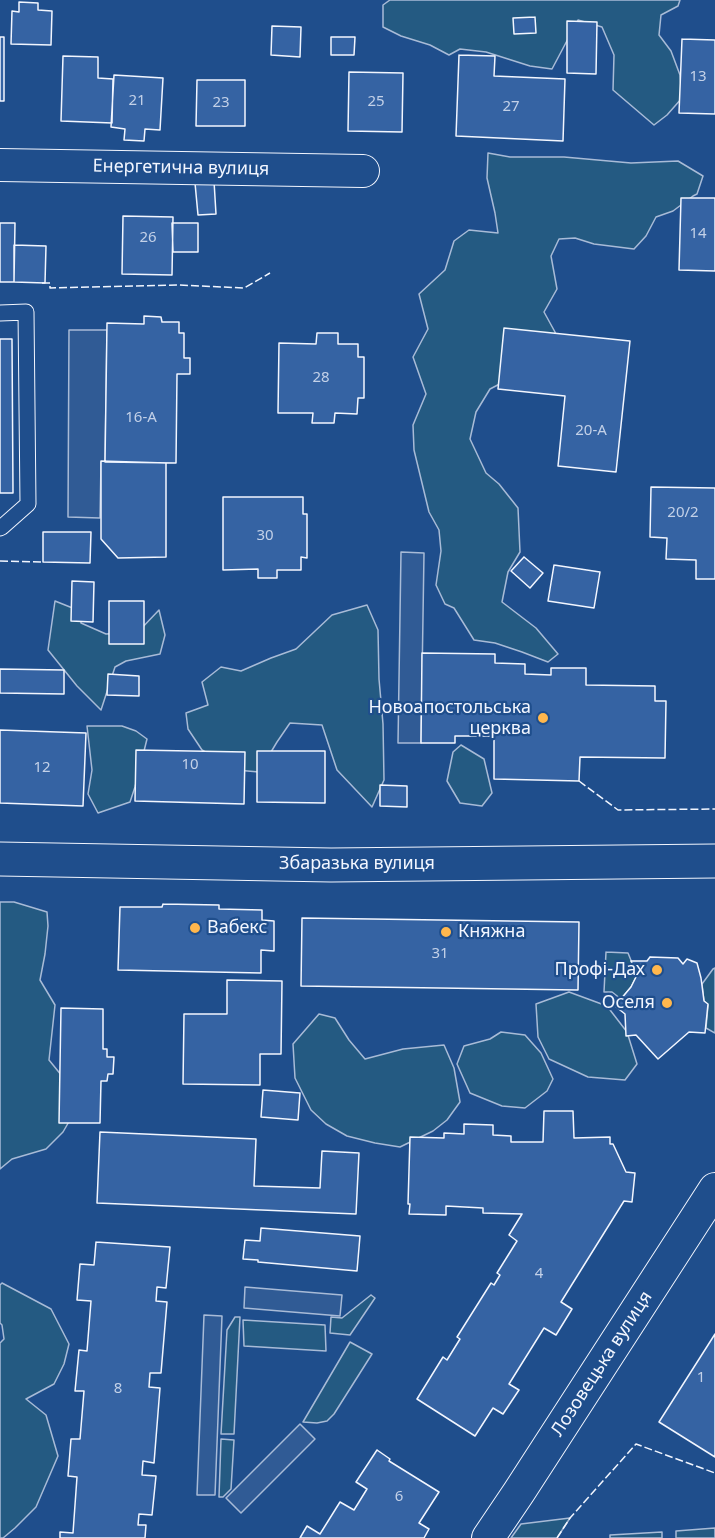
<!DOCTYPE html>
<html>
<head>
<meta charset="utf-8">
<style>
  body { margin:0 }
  canvas { display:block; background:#1f4e8c }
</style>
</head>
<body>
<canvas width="715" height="1538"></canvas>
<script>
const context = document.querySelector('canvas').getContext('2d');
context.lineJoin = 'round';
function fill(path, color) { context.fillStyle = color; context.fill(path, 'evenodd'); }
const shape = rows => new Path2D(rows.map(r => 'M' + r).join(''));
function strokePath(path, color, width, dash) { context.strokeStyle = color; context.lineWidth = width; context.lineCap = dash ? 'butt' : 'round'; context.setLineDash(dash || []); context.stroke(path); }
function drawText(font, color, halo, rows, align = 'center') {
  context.font = font + ' "Noto Sans",sans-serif'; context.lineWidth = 4.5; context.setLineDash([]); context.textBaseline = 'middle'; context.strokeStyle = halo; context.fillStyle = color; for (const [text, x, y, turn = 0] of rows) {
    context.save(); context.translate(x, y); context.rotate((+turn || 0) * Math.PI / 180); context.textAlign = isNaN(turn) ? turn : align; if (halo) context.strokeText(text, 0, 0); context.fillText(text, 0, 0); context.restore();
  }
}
const green = shape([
  [390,0,680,0,678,6,661,15,659,35,671,51,680,75,682,98,667,115,654,125,613,90,614,55,602,27,578,20,552,69,530,66,486,52,460,49,449,55,430,45,401,36,383,27,383,5,390,0],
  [488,153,510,157,564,157,631,163,678,161,703,176,697,194,693,196,673,211,656,217,646,236,634,249,594,244,575,238,559,239,551,256,557,289,544,312,555,332,561,359,517,375,490,389,476,412,470,439,486,473,499,484,518,508,520,552,508,572,502,602,536,628,558,654,548,662,522,652,495,643,474,640,454,608,445,604,436,585,441,551,439,530,429,512,414,450,413,425,426,394,413,357,428,329,419,294,445,270,454,241,469,230,498,233,495,213,487,178,488,153],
  [55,601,80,611,81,623,106,634,138,632,159,610,165,635,160,654,126,661,115,667,101,710,77,686,48,650,55,601],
  [367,605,378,630,379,679,383,724,384,780,372,807,337,770,322,725,290,723,277,742,259,772,236,770,202,750,188,729,186,713,208,705,202,682,221,667,241,671,271,658,296,649,332,615,367,605],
  [87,726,122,726,136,731,147,739,135,787,130,802,98,813,88,794,92,770,87,726],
  [461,745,484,759,492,793,482,806,460,803,447,781,453,752,461,745],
  [0,902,14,902,47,912,48,926,45,954,40,980,55,1005,49,1060,75,1092,78,1106,63,1132,46,1149,12,1159,0,1169,0,902],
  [606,952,628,953,637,975,631,987,621,999,612,992,604,992,606,952],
  [715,968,715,1033,706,1028,708,1005,704,1001,702,984,713,969,715,968],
  [569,992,607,1006,627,1032,637,1064,625,1080,588,1077,549,1059,538,1037,536,1004,569,992],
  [319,1014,335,1018,349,1040,365,1059,403,1049,444,1045,454,1068,460,1102,447,1120,433,1131,400,1147,375,1143,347,1136,326,1124,311,1110,295,1078,293,1044,319,1014],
  [501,1032,525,1035,541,1053,553,1079,547,1091,525,1108,502,1106,470,1093,457,1064,464,1046,490,1039,501,1032],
  [2,1283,51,1309,69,1344,64,1364,54,1384,26,1399,46,1415,58,1456,36,1507,15,1528,3,1538,0,1538,0,1343,4,1339,2,1325,0,1323,0,1285,2,1283],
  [371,1295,375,1298,350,1335,330,1333,331,1317,342,1318,371,1295],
  [235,1317,240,1317,234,1434,221,1434,227,1330,235,1317],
  [243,1320,325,1325,326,1351,244,1346,243,1320],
  [350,1342,372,1354,334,1414,327,1421,317,1423,303,1422,350,1342],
  [221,1439,234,1440,231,1489,223,1497,219,1497,221,1439],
  [570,1518,557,1538,511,1538,521,1524,570,1518],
  [715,1528,715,1538,676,1538,676,1531,715,1528],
  [662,1532,662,1538,610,1538,610,1535,662,1532]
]);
const parking = shape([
  [69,330,107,330,105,462,101,462,100,518,68,517,69,330],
  [401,552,424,553,421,743,398,743,401,552],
  [245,1287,342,1295,340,1316,244,1308,245,1287],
  [204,1315,222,1316,215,1495,197,1495,204,1315],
  [300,1424,315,1439,241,1513,226,1498,300,1424]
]);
const building = shape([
  [19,2,38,3,38,10,52,11,51,45,11,44,12,11,19,12,19,2],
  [535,17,536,33,514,34,513,18,535,17],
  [567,21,597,22,596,74,567,73,567,21],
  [272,26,301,27,300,57,271,55,272,26],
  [0,37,4,37,4,101,0,101,0,37],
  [331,37,355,37,354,55,331,55,331,37],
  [682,39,715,40,715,114,679,113,682,39],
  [459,55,495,56,494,76,565,79,563,141,456,136,459,55],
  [63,56,98,57,98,78,113,79,112,123,61,121,63,56],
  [349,72,403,73,402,132,348,131,349,72],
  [114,75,163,78,160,130,145,129,144,141,124,140,125,129,111,127,114,75],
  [197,80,245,80,245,126,196,126,197,80],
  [214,181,216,214,198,215,195,183,214,181],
  [681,198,715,198,715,271,679,270,681,198],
  [123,216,173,217,172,275,122,274,123,216],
  [0,223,15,223,14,282,0,282,0,223],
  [172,223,198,223,198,252,173,252,172,223],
  [14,245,46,246,45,283,14,282,14,245],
  [144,316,161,317,162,322,179,322,179,333,184,333,184,358,190,358,190,374,177,374,176,463,105,462,107,323,144,324,144,316],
  [504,328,630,341,616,472,558,466,565,396,498,389,504,328],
  [317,333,338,333,338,344,358,344,358,357,364,357,364,398,358,398,357,414,335,413,334,423,312,423,313,413,278,413,279,343,316,344,317,333],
  [0,339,12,339,13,493,0,493,0,339],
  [101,461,166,463,166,557,118,558,101,539,101,461],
  [651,487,715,488,715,579,696,579,696,560,666,559,667,538,650,537,651,487],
  [223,497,303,497,303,514,307,514,307,558,301,557,301,570,277,570,277,578,258,578,258,569,223,570,223,497],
  [43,532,91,532,90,563,43,562,43,532],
  [524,557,543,573,530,588,511,571,524,557],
  [554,565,600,572,594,608,548,601,554,565],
  [72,581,94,582,93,622,71,621,72,581],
  [109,601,144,601,144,644,109,644,109,601],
  [422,653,495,654,495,663,525,664,525,674,551,675,551,668,586,668,586,685,655,686,655,701,666,701,665,758,580,757,579,781,494,779,494,736,455,736,455,743,421,743,422,653],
  [0,669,64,670,64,694,0,693,0,669],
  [108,674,139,676,139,696,107,695,108,674],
  [0,730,86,733,83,806,0,803,0,730],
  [136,750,245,752,244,804,135,801,136,750],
  [257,751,325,751,325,803,257,802,257,751],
  [380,785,407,786,407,807,380,806,380,785],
  [163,904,219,905,219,909,262,910,262,920,274,921,274,951,261,950,261,973,118,970,120,907,162,907,163,904],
  [302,918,579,922,578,990,301,986,302,918],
  [650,957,678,958,683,964,687,959,697,963,701,978,704,1001,708,1004,705,1033,689,1032,658,1059,636,1035,626,1036,625,1014,615,1006,631,987,637,975,631,961,647,961,650,957],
  [227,980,282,981,281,1054,260,1054,260,1085,183,1084,184,1014,227,1014,227,980],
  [61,1008,103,1009,103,1049,107,1049,107,1057,114,1057,113,1074,108,1074,107,1081,101,1081,100,1123,59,1123,61,1008],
  [263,1090,300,1093,298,1120,261,1117,263,1090],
  [544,1111,573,1111,574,1138,610,1137,610,1144,613,1144,626,1172,635,1173,632,1202,624,1201,561,1302,572,1309,556,1335,544,1328,509,1384,519,1390,503,1414,493,1408,475,1436,417,1399,443,1357,447,1360,460,1339,457,1337,491,1283,494,1285,500,1275,497,1273,517,1241,509,1235,522,1214,483,1213,483,1208,446,1206,446,1215,409,1214,410,1204,408,1204,410,1137,444,1138,444,1133,464,1134,464,1124,493,1125,493,1135,511,1136,511,1142,543,1142,544,1111],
  [100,1132,256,1139,254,1186,320,1188,322,1151,359,1153,356,1214,97,1203,100,1132],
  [261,1228,360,1236,357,1271,258,1262,258,1260,243,1259,245,1240,260,1241,261,1228],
  [96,1242,170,1247,166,1288,157,1287,156,1301,167,1302,161,1373,150,1373,149,1387,160,1388,154,1463,143,1461,142,1475,156,1476,152,1515,139,1514,138,1525,146,1525,145,1538,60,1538,60,1532,73,1533,77,1477,68,1476,71,1439,80,1439,84,1391,75,1391,79,1350,87,1351,91,1301,77,1300,80,1264,94,1265,96,1242],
  [715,1334,715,1457,659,1422,715,1334],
  [377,1450,390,1459,389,1461,439,1492,419,1523,429,1529,424,1538,300,1538,307,1526,320,1534,340,1502,354,1510,367,1489,356,1482,377,1450]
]);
const service = shape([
  [0,313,26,312,28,504,2,527,0,528]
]);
const minor = shape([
  [0,165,363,171],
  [488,1538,519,1492,715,1189]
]);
const secondary = shape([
  [0,859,331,865,715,861]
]);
const fence = shape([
  [42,283,50,283,50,288,178,285,244,288,270,273],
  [0,561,43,562],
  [579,781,618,810,715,809],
  [557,1538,570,1518,636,1444,715,1473]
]);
const markers = [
  [543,718,6,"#ffb74d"],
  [195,928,6,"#ffb74d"],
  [446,932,6,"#ffb74d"],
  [657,970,6,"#ffb74d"],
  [667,1003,6,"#ffb74d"]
];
const numberNames = [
  ["13",698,77],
  ["21",137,101],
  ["25",376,102],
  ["23",221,103],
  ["27",511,107],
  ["14",698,234],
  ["26",148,238],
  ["28",321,378],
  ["16-А",141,418],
  ["20-А",591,431],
  ["20/2",683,513],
  ["30",265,536],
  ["10",190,765],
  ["12",42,768],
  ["31",440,954],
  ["4",539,1274],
  ["1",701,1378],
  ["8",118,1389],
  ["6",399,1497]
];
const streetNames = [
  ["Енергетична вулиця",181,168,1],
  ["Збаразька вулиця",357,864],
  ["Лозовецька вулиця",602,1364,-57]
];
const poiNames = [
  ["Новоапостольська",531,708],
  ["церква",531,729],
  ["Вабекс",207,928,"left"],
  ["Княжна",458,932,"left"],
  ["Профі-Дах",645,970],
  ["Оселя",655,1003]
];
fill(green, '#245a82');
strokePath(green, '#a8bbd7', 1.5);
fill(parking, '#305b95');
strokePath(parking, '#a8bbd7', 1.5);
fill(building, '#3563a3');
strokePath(building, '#f2f6ff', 1.5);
strokePath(service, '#f2f6ff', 17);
strokePath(minor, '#f2f6ff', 34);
strokePath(secondary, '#f2f6ff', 35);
strokePath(service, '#1f4e8c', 15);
strokePath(minor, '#1f4e8c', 32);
strokePath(secondary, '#1f4e8c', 33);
strokePath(fence, '#f2f6ff', 1.5, [8, 3]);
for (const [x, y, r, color] of markers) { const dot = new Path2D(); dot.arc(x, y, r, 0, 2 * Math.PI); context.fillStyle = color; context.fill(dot); strokePath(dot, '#1f4e8c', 2); }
drawText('15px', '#c3d1e8', null, numberNames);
drawText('18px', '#f2f6ff', '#1f4e8c', streetNames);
drawText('18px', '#f2f6ff', '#1f4e8c', poiNames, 'right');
</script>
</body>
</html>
